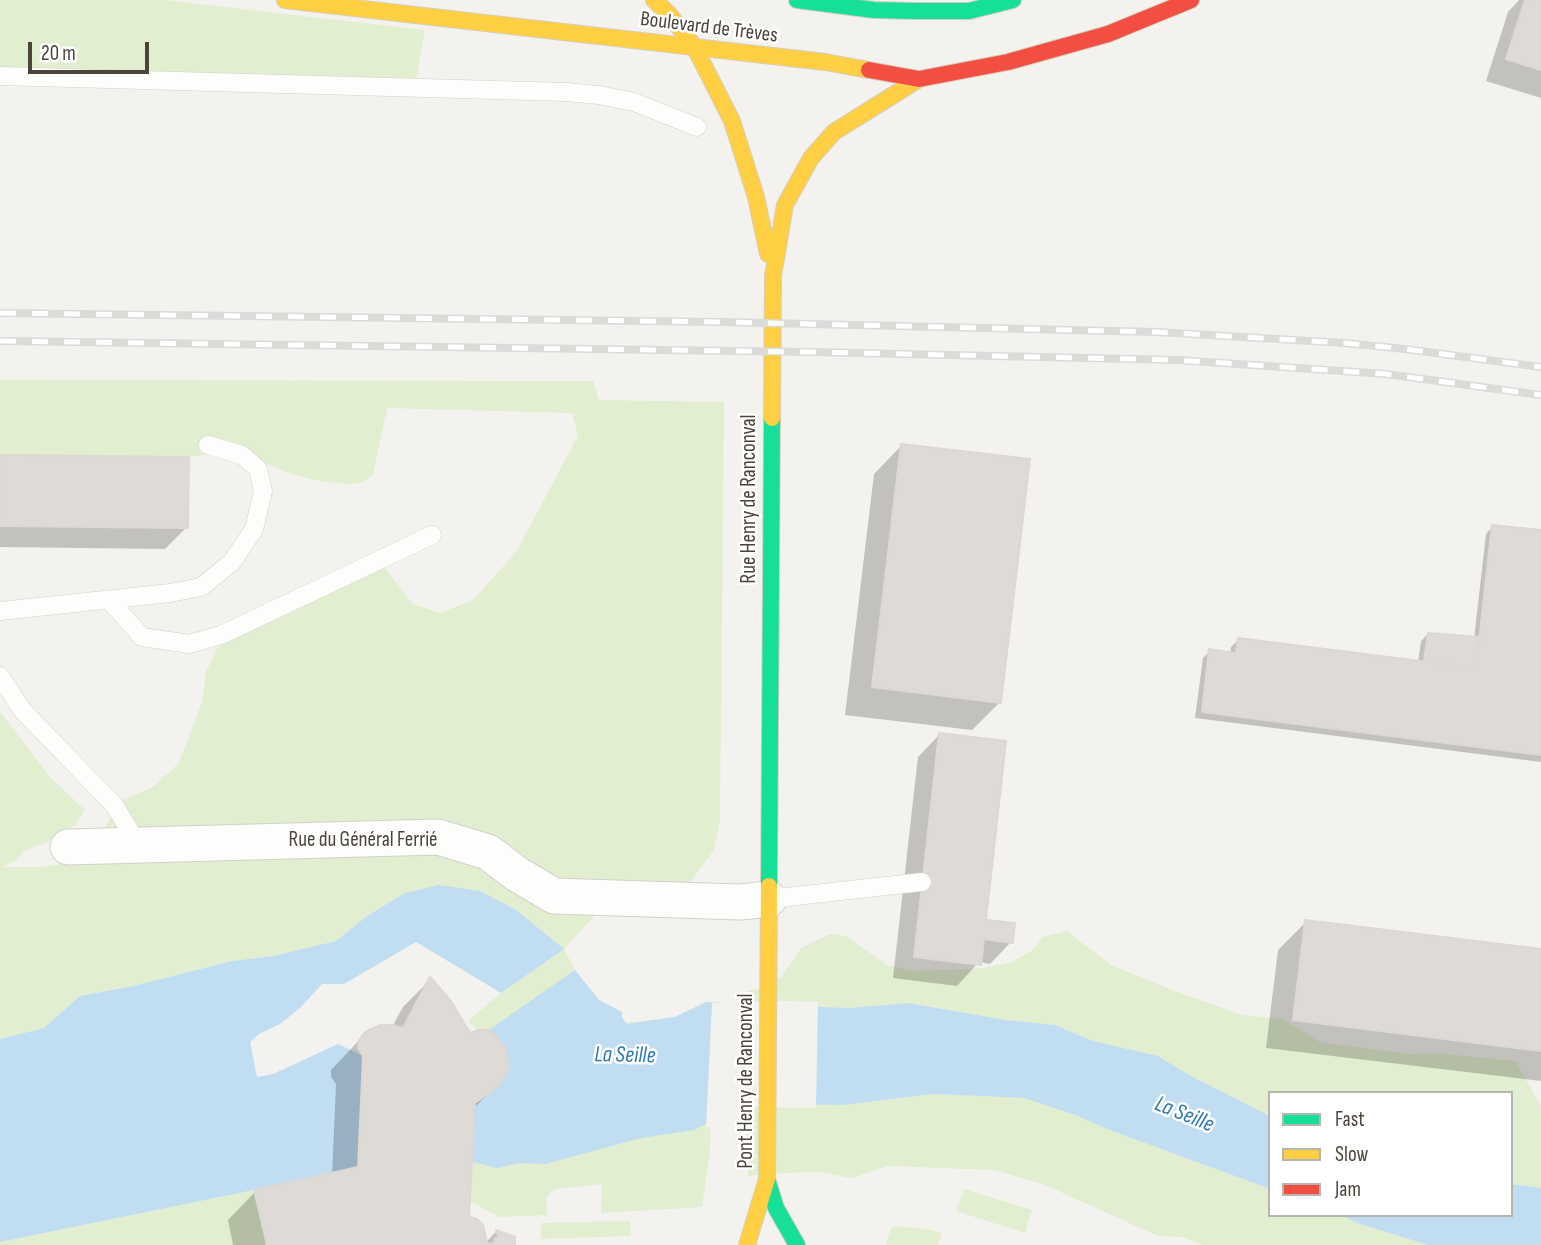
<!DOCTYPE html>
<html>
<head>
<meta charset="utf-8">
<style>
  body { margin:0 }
  #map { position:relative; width:1541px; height:1245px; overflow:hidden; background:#f4f2ee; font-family:"Sofia Sans Condensed",sans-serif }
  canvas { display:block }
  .legend { position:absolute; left:1268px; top:1091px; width:245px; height:126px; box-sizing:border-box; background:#fff; border:2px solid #b7b4b0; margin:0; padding:9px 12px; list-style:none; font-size:21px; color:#4b4439 }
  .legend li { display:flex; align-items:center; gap:14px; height:35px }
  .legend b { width:35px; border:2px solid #b7b4b0 }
  .scale { position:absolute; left:28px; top:42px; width:121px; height:32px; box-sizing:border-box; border:4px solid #4b4439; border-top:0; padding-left:9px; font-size:21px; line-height:24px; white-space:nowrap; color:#4b4439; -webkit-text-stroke:5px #fff; paint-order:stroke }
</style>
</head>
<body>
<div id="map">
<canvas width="1541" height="1245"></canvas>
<ul class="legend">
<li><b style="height:9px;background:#16e098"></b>Fast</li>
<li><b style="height:9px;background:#ffcf43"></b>Slow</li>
<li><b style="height:9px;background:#f24e42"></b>Jam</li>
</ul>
<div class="scale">20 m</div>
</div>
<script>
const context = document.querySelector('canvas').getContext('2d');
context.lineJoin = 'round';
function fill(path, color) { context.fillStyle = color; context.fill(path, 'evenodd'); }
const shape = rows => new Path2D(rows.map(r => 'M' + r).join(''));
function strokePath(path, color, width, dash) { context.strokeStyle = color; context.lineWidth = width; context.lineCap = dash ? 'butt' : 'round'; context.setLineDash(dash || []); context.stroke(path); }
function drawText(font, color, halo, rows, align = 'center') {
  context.font = font + ' "Sofia Sans Condensed",sans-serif'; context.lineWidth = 5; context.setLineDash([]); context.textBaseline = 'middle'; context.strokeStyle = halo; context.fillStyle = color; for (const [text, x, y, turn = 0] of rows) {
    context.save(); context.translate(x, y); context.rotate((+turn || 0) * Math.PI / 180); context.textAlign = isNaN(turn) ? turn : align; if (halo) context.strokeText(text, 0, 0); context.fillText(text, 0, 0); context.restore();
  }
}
const green = shape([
  [0,0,163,0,425,30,416,80,0,68],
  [0,380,593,381,599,400,724,402,720,819,714,850,692,880,648,900,610,899,564,949,575,970,599,1000,606,1005,622,1012,622,1018,627,1023,675,1017,706,1002,712,1003,710,1152,702,1207,601,1213,602,1184,555,1189,546,1197,547,1215,500,1217,469,1201,475,1103,499,1086,509,1068,505,1046,497,1037,489,1030,478,1030,468,1021,501,993,564,949,405,893,367,916,336,941,273,956,232,961,133,986,80,996,44,1028,0,1039,0,712,50,777,85,810,75,825,45,843,24,851,15,861,3,867,39,867,86,861,120,801,153,787,179,763,202,702,206,672,218,647,337,585,385,568,413,604,440,613,473,600,516,552,578,436,572,413,387,408,373,475,361,483,347,484,314,480,288,473,268,464,226,452,189,457,0,455],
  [1067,931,1111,965,1172,990,1242,1015,1283,1019,1320,1042,1409,1054,1436,1053,1516,1061,1541,1107,1541,1188,1511,1184,1511,1093,1270,1093,1270,1116,1191,1076,1158,1056,1093,1041,1055,1025,1006,1020,908,1003,848,1008,746,1004,745,992,765,987,781,977,801,948,830,934,846,936,887,965,912,971,983,968,1012,962,1033,950,1043,937],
  [933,1094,1024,1098,1078,1116,1107,1129,1270,1189,1270,1215,1341,1215,1357,1223,1428,1245,1203,1245,1183,1237,1158,1236,1045,1185,994,1170,888,1166,852,1178,818,1172,760,1174,748,1176,747,1104,844,1105],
  [964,1189,1032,1210,1025,1233,956,1211],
  [254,1190,267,1245,0,1245,0,1242],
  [630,1221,631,1236,541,1239,541,1223],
  [897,1226,931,1230,942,1233,938,1245,886,1245,891,1228]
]);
const water = shape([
  [439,885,480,891,516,910,564,949,501,993,416,942,344,984,322,984,300,1008,280,1024,259,1034,250,1042,257,1077,273,1074,338,1044,363,1056,358,1167,254,1190,0,1242,0,1039,44,1028,80,996,133,986,232,961,273,956,336,941,367,916,405,893],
  [575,970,599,1000,622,1012,622,1018,627,1024,675,1017,706,1002,848,1008,908,1003,1006,1020,1055,1025,1093,1041,1158,1056,1191,1076,1270,1116,1270,1189,1107,1129,1078,1116,1024,1098,933,1094,844,1105,747,1104,694,1130,641,1138,545,1164,519,1163,497,1168,472,1162,475,1103,499,1086,509,1068,505,1046,489,1030],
  [1511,1184,1541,1188,1541,1245,1428,1245,1357,1223,1341,1215,1511,1215]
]);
const pier = shape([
  [790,1001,818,1002,816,1108,747,1107,706,1128,712,1003]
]);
const shadow = shape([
  [1519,0,1541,0,1541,98,1486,81,1508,12],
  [901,446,1000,702,972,730,845,715,874,474],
  [0,456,186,528,165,549,0,547],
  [1493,526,1541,532,1541,762,1195,718,1203,658,1210,651,1230,654,1231,647,1238,640,1418,662,1421,641,1428,634,1474,639,1486,534],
  [939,735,984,921,1011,942,990,964,979,962,957,986,893,978,918,757],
  [1306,922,1541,951,1541,1081,1266,1048,1278,950],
  [430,980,497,1085,473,1109,467,1218,485,1243,496,1232,513,1238,513,1245,233,1245,228,1220,255,1192,332,1175,336,1084,331,1077,331,1070,364,1035,392,1027,403,1007]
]);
const building = shape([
  [1525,0,1541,0,1541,70,1506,59,1525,0],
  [901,444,1030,459,1001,703,872,687,901,444],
  [0,455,189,457,188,528,0,526,0,455],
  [1492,525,1541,530,1541,755,1202,712,1209,649,1236,653,1238,638,1476,668,1492,525],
  [1428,633,1480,637,1476,668,1424,661,1428,633],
  [939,733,1006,741,986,920,1015,923,1013,943,984,939,981,965,914,957,939,733],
  [1305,920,1541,949,1541,1051,1293,1020,1305,920],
  [430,977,451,1001,470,1033,478,1030,489,1030,505,1046,509,1068,499,1086,475,1103,469,1217,477,1219,483,1225,487,1243,493,1244,495,1238,499,1237,496,1230,515,1237,515,1245,267,1245,254,1190,358,1167,363,1056,358,1048,359,1040,365,1032,380,1025,393,1025,403,1028,430,977]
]);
const lane = shape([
  [0,76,566,92,599,95,634,102,697,127],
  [110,601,142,637,189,644,221,635,432,535],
  [0,611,170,593,201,587,232,562,254,529,263,491,258,469,242,455,208,445],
  [0,676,23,711,115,806,138,845],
  [769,899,922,882]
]);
const street = shape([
  [68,847,438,837,488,852,517,874,554,896,740,902,769,899]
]);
const fast = shape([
  [797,0,874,10,915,11,969,11,1013,0],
  [769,886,772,418],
  [767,1179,776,1208,797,1245]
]);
const slow = shape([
  [285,0,825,62,869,70],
  [654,0,669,14,695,48,732,121,756,197,768,254],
  [772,418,773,276,785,205,811,158,834,132,919,79],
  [747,1245,767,1179,769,886]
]);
const jam = shape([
  [869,70,919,79,1008,62,1108,34,1191,0]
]);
const rail = shape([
  [0,313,723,322,1157,332,1345,343,1405,349,1541,367],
  [0,341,811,352,1178,360,1386,374,1541,395]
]);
const streetNames = [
  ["Boulevard de Trèves",709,28,7],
  ["Rue Henry de Ranconval",750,499,-90],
  ["Rue du Général Ferrié",363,841],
  ["Pont Henry de Ranconval",747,1081,-90]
];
const waterNames = [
  ["La Seille",625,1056,1],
  ["La Seille",1184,1115,22]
];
fill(green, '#e1eecf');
fill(water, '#c0ddf1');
fill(pier, '#f4f2ee');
fill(shadow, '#0003');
fill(building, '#dedbd6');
strokePath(building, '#dcd9d4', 2);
strokePath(lane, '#d2d0cb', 19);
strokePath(street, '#d2d0cb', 37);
strokePath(fast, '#d6cebb', 18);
strokePath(slow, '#d6cebb', 18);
strokePath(jam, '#d6cebb', 18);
strokePath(lane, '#fdfdfc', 18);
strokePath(street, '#fdfdfc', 35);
strokePath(fast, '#16e098', 16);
strokePath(slow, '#ffcf43', 16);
strokePath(jam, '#f24e42', 16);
strokePath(rail, '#dbdbda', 8);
strokePath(rail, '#fff', 5, [16]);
drawText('21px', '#4b4439', '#fff', streetNames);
drawText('italic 23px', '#2e7ab2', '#fff', waterNames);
</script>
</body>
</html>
